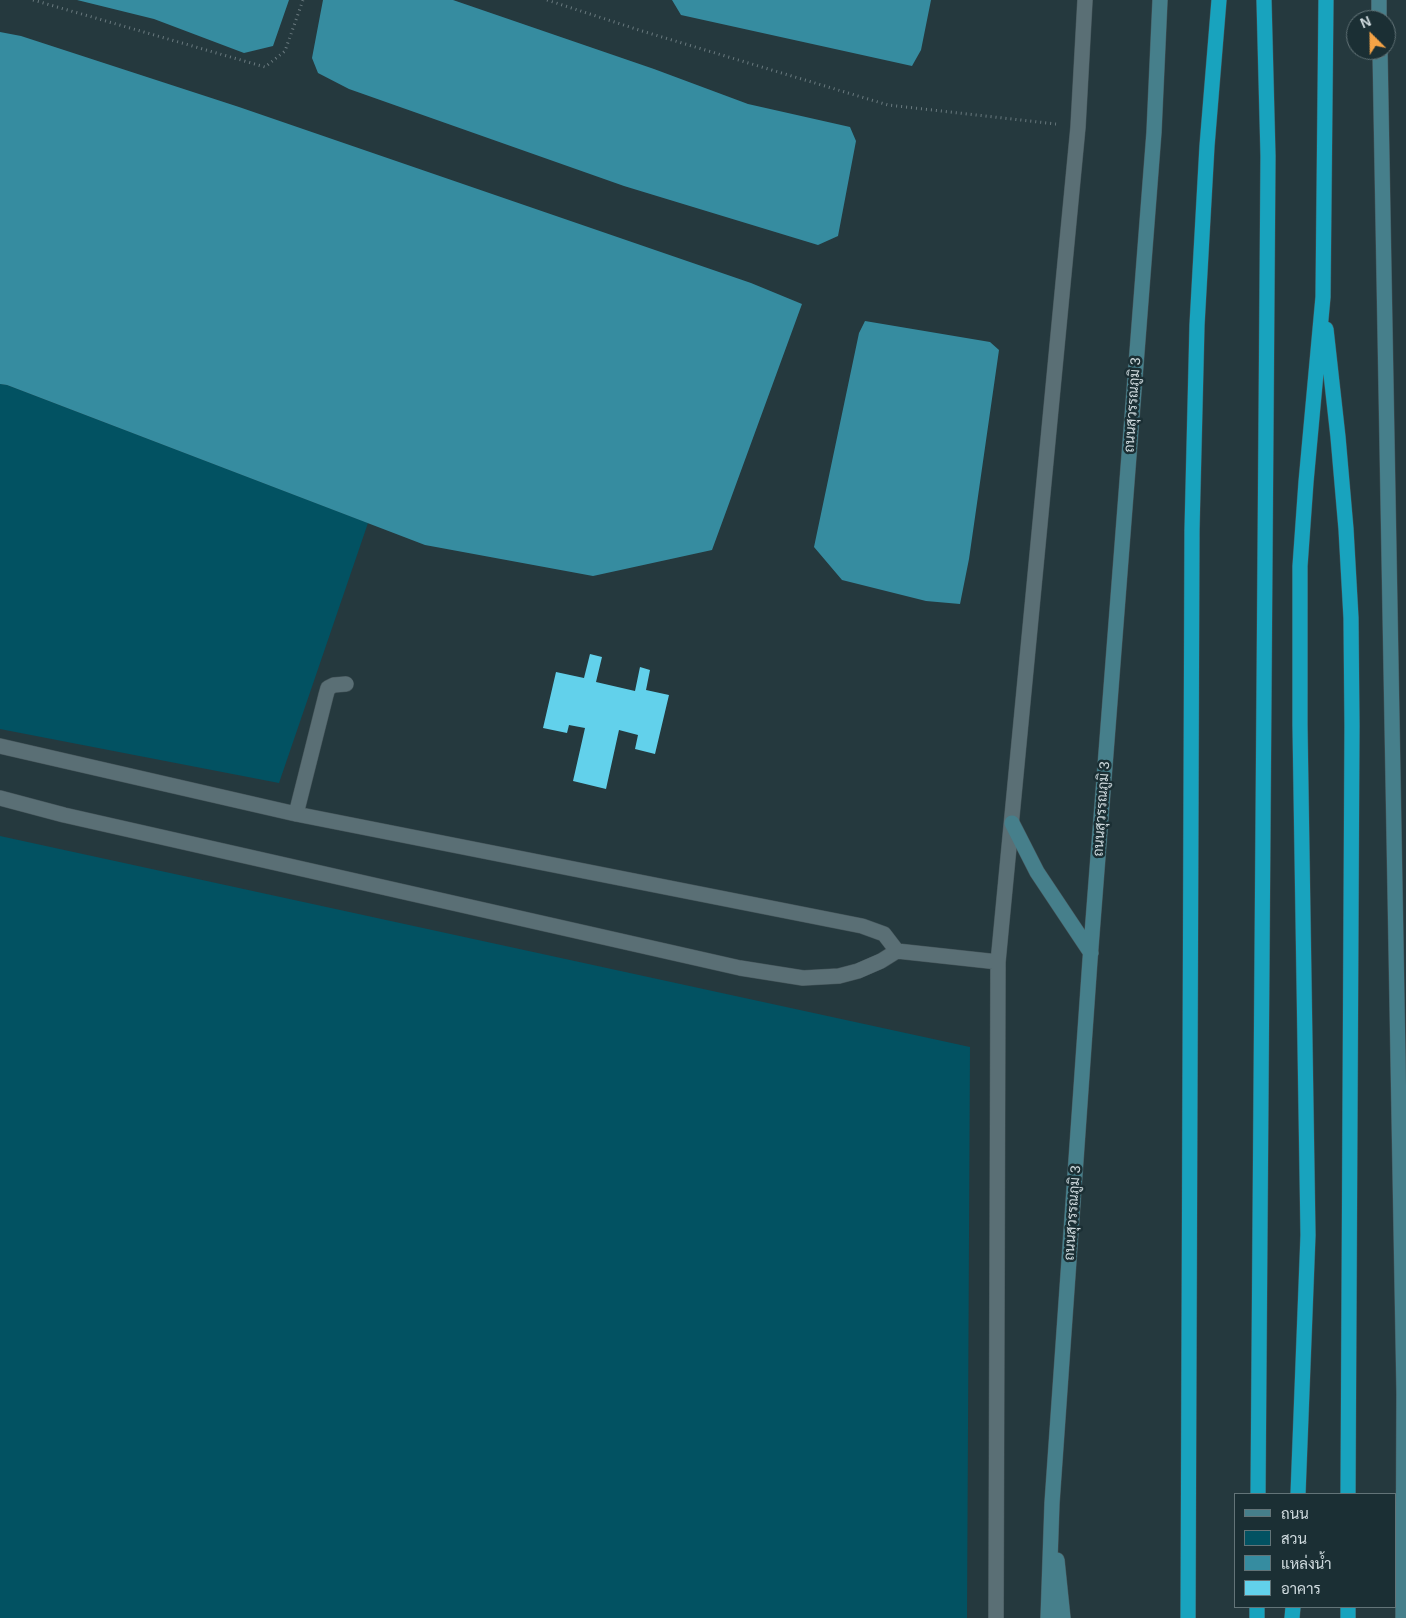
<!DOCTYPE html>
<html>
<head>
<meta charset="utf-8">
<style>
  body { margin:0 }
  #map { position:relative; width:1406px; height:1618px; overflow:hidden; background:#25393e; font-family:Arial,Sarabun,sans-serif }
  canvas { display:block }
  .legend { position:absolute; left:1234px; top:1493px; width:162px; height:115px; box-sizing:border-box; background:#1b2f34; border:1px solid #637478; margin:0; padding:6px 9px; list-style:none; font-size:15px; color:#d0dbdf }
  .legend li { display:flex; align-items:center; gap:10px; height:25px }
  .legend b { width:25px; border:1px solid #637478 }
  .north { position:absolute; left:1346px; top:10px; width:50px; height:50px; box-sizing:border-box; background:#1b2f34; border:1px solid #637478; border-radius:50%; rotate:337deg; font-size:14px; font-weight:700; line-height:20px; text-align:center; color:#d0dbdf }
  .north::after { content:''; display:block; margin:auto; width:18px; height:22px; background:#f5a346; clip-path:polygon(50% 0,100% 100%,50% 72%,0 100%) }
</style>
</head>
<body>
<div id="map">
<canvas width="1406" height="1618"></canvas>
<ul class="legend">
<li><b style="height:6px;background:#467f8b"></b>ถนน</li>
<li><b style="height:14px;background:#025262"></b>สวน</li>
<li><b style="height:14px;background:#368ca0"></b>แหล่งน้ำ</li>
<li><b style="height:14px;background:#62d1eb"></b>อาคาร</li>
</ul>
<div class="north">N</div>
</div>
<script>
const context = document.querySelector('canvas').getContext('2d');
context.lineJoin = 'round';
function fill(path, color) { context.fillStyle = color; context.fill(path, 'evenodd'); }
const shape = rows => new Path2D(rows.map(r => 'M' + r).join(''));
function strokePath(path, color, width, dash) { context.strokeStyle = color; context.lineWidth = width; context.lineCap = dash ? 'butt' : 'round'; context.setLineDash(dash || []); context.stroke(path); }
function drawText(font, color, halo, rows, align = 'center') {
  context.font = font + ' Arial,Sarabun,sans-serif'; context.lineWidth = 5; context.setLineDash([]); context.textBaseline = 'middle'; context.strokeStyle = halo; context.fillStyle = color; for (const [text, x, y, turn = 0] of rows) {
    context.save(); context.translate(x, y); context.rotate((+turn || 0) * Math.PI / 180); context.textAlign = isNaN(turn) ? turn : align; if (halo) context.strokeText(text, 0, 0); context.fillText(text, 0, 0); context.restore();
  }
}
const green = shape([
  [0,384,7,385,368,523,279,783,0,729],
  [0,836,970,1047,967,1618,0,1618]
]);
const water = shape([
  [77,0,289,0,273,46,244,53,154,19],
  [323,0,453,0,654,69,748,104,850,127,856,141,838,236,818,245,624,186,349,89,318,73,312,58],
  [672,0,931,0,921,50,912,66,681,15],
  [0,32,21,36,239,107,751,283,802,304,712,550,593,576,425,545,7,385,0,384],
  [865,321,990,342,999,350,969,559,960,604,926,601,842,580,814,547,859,333]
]);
const building = shape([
  [590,654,602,657,596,682,635,691,640,667,650,670,646,690,669,695,655,754,635,749,638,735,619,730,606,789,573,781,585,728,569,725,567,733,543,728,556,672,584,678]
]);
const path = shape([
  [33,0,265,67,285,51,303,0],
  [547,0,642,31,888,105,1056,124]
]);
const street = shape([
  [0,746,296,814,862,926,884,934,897,951],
  [0,798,64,815,740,968,803,978,839,976,858,971,881,961,897,951,998,962],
  [296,814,326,695,328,688,334,685,346,684],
  [996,1618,998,962,1078,127,1085,0]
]);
const secondary = shape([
  [1379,0,1379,20],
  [1380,50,1404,1393,1403,1618],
  [1012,823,1037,872,1091,953],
  [1057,1560,1063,1618],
  [1048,1618,1052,1503,1090,960,1154,132,1160,0]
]);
const highway = shape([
  [1326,329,1338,437,1346,529,1351,618,1352,726,1348,1494],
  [1258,1494,1268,156,1264,0],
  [1298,1494,1308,1235,1300,726,1300,566,1306,482,1323,297,1326,0],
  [1188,1618,1192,530,1197,325,1207,146,1219,0],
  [1257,1618,1257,1607],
  [1292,1618,1293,1607],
  [1348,1618,1348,1607]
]);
const streetNames = [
  ["ถนนสุวรรณภูมิ 3",1133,405,-86],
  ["ถนนสุวรรณภูมิ 3",1102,809,-86],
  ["ถนนสุวรรณภูมิ 3",1073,1213,-86]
];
fill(green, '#025262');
fill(water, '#368ca0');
fill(building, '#62d1eb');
strokePath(street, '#445459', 16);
strokePath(secondary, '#445459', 16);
strokePath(highway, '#445459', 16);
strokePath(path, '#6a7a7f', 3, [1, 4]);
strokePath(street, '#5a6f75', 15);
strokePath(secondary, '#467f8b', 15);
strokePath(highway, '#18a3be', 15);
drawText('14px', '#d0dbdf', '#1b2f34', streetNames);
</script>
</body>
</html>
